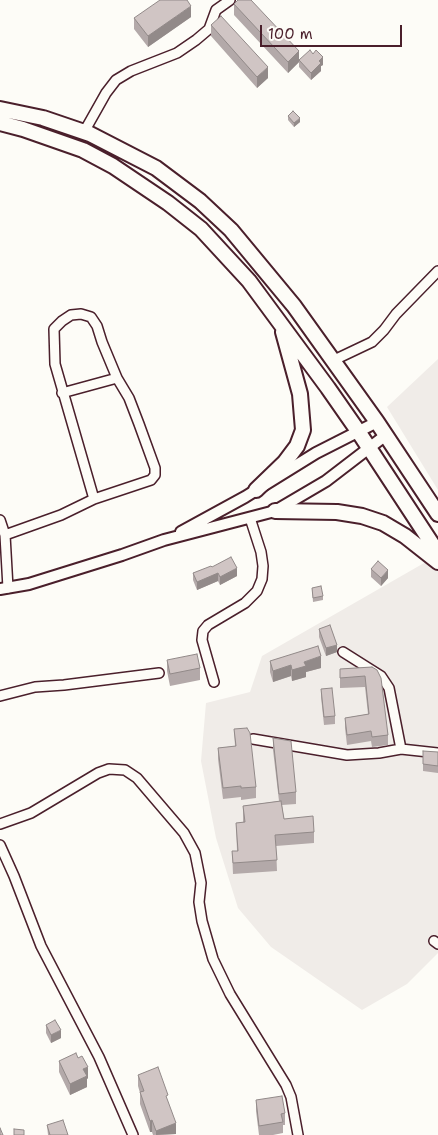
<!DOCTYPE html>
<html>
<head>
<meta charset="utf-8">
<style>
  body { margin:0 }
  #map { position:relative; width:438px; height:1135px; overflow:hidden; background:#fdfcf7; font-family:"Shantell Sans",sans-serif }
  canvas { display:block }
  .scale { position:absolute; left:260px; top:25px; width:142px; height:22px; box-sizing:border-box; border:2px solid #4a1f2b; border-top:0; padding-left:6px; font-size:15px; line-height:18px; white-space:nowrap; color:#4a1f2b; -webkit-text-stroke:4px #fdfcf7; paint-order:stroke }
</style>
</head>
<body>
<div id="map">
<canvas width="438" height="1135"></canvas>
<div class="scale">100 m</div>
</div>
<script>
const context = document.querySelector('canvas').getContext('2d');
context.lineJoin = 'round';
function fill(path, color) { context.fillStyle = color; context.fill(path, 'evenodd'); }
const shape = rows => new Path2D(rows.map(r => 'M' + r).join(''));
function strokePath(path, color, width, dash) { context.strokeStyle = color; context.lineWidth = width; context.lineCap = dash ? 'butt' : 'round'; context.setLineDash(dash || []); context.stroke(path); }
const built = shape([
  [438,359,438,490,387,407],
  [438,555,438,953,407,984,362,1010,271,947,238,908,216,838,201,761,206,703,250,692,262,656]
]);
const minor = shape([
  [84,132,106,93,116,80,131,71,177,53,196,40,209,29,216,10,230,0],
  [332,361,372,342,384,330,396,314,438,271],
  [62,393,117,378],
  [0,520,5,535,8,588],
  [5,535,61,515,94,499,55,364,54,329,62,321,71,315,81,314,91,317,97,326,102,342,117,378,129,398,139,424,155,468,155,475,151,480,94,499],
  [343,652,381,676,389,688,401,749,438,753],
  [214,682,202,640,203,631,208,625,245,603,257,591,262,579,263,566,261,552,250,518],
  [0,696,35,687,64,685,159,673],
  [253,739,347,755,379,753,401,749],
  [0,824,31,813,98,773,109,769,125,770,137,778,184,833,195,853,201,883,199,902,202,921,213,959,230,994,286,1085,291,1097,298,1135],
  [0,845,14,876,41,946,99,1057,133,1135],
  [434,941,438,944]
]);
const tertiary = shape([
  [181,532,245,497,316,453,377,422],
  [0,589,29,584,122,555,164,540,275,511,326,481,386,435]
]);
const trunk = shape([
  [0,109,43,118,90,134,156,168,200,201,231,230,294,306,377,422,438,514],
  [0,123,23,129,83,150,113,166,168,203,201,229,249,281,328,388,358,431,438,553],
  [256,490,285,462,297,446,303,430,300,394,283,332],
  [275,511,337,512,362,516,383,523,405,536,438,562]
]);
const wall = shape([
  [234,4,299,62,288,73,234,15],
  [191,17,148,47,134,29,134,18],
  [211,25,268,78,257,88,211,36],
  [299,60,323,65,321,66,321,71,311,80,299,67],
  [288,116,300,122,294,127,288,120],
  [212,567,237,576,220,585,218,581,197,590,193,580,193,573],
  [371,569,388,578,381,586,371,577],
  [312,588,323,596,323,600,313,602],
  [319,629,337,652,326,656,319,637],
  [167,660,200,668,200,680,170,686,167,671],
  [270,661,321,668,306,672,306,677,292,681,291,676,273,682,270,672],
  [372,667,388,735,388,745,372,747,371,741,347,745,345,728,345,718,368,714,365,687,340,688,340,669],
  [321,689,335,716,335,724,324,725,321,697],
  [234,729,256,787,256,798,241,800,241,797,223,799,218,759,218,748,235,746],
  [273,738,296,792,296,804,282,805,284,819,314,832,314,843,276,846,277,871,233,874,232,851,237,851,236,823,243,822,243,806,279,801,273,750],
  [438,752,438,773,423,771,423,764],
  [46,1025,61,1038,51,1043,46,1033],
  [78,1058,88,1078,87,1079,87,1087,70,1095,59,1072,59,1061],
  [138,1075,168,1102,176,1134,153,1135,152,1132,150,1132,140,1104,140,1093,138,1086],
  [256,1100,285,1113,285,1125,283,1125,283,1133,273,1135,259,1135,256,1111],
  [47,1125,68,1135,48,1135]
]);
const shadedWall = shape([
  [191,6,191,17,148,47,148,36],
  [299,51,299,62,288,73,288,62],
  [323,57,323,65,321,66,321,71,311,80,311,73,319,61],
  [268,67,268,78,257,88,257,77],
  [300,118,300,122,294,127,294,123],
  [237,568,237,576,220,585,220,577],
  [388,570,388,578,381,586,381,578],
  [218,573,218,581,197,590,197,582],
  [337,645,337,652,326,656,326,648],
  [321,656,321,668,306,672,306,677,292,681,292,670,304,662],
  [291,665,291,676,273,682,273,671],
  [61,1030,61,1038,51,1043,51,1035],
  [88,1067,88,1078,87,1079,87,1087,70,1095,70,1084,83,1069],
  [152,1120,152,1132,150,1132,150,1121],
  [176,1123,176,1134,156,1135,156,1131]
]);
const building = shape([
  [160,0,187,0,191,6,148,36,134,18,160,0],
  [238,0,251,0,299,51,288,62,234,4,238,0],
  [221,16,268,67,257,77,211,25,221,16],
  [310,50,313,54,316,50,323,57,319,61,321,63,311,73,299,60,310,50],
  [293,111,300,118,294,123,288,116,293,111],
  [231,557,237,568,220,577,218,573,197,582,193,573,211,566,212,567,231,557],
  [378,561,388,570,381,578,371,569,378,561],
  [321,586,323,596,313,598,312,588,321,586],
  [330,625,337,645,326,648,319,629,330,625],
  [318,646,321,656,304,662,306,666,292,670,291,665,273,671,270,661,318,646],
  [197,654,200,668,170,674,167,660,197,654],
  [372,667,377,670,381,678,388,735,372,737,371,731,347,735,345,718,369,714,365,676,340,678,340,669,372,667],
  [332,688,335,716,324,717,321,689,332,688],
  [247,728,250,733,256,787,241,788,241,786,223,788,218,748,236,746,234,729,247,728],
  [273,738,291,741,296,792,279,794,273,738],
  [423,751,438,752,438,766,423,764,423,751],
  [281,801,284,819,313,816,314,832,275,835,277,860,233,863,232,851,238,851,236,823,245,822,243,806,281,801],
  [55,1020,61,1030,51,1035,46,1025,55,1020],
  [76,1053,78,1058,82,1056,88,1067,83,1069,87,1076,70,1084,59,1061,76,1053],
  [158,1067,168,1095,166,1096,176,1123,156,1131,152,1120,150,1121,140,1092,144,1091,138,1075,158,1067],
  [282,1096,285,1113,281,1114,283,1122,259,1126,256,1100,282,1096],
  [63,1120,68,1135,50,1135,47,1125,63,1120],
  [0,1128,3,1135,0,1135,0,1128],
  [14,1129,24,1130,24,1135,14,1135,14,1129]
]);
fill(built, '#f0ece8');
strokePath(minor, '#4a1f2b', 12);
strokePath(tertiary, '#4a1f2b', 14);
strokePath(trunk, '#4a1f2b', 18);
strokePath(minor, '#fdfcf7', 9);
strokePath(tertiary, '#fdfcf7', 10);
strokePath(trunk, '#fdfcf7', 14);
fill(wall, '#b3a9a9');
fill(shadedWall, '#928a89');
fill(building, '#d0c5c4');
strokePath(building, '#928a89', 1);
</script>
</body>
</html>
